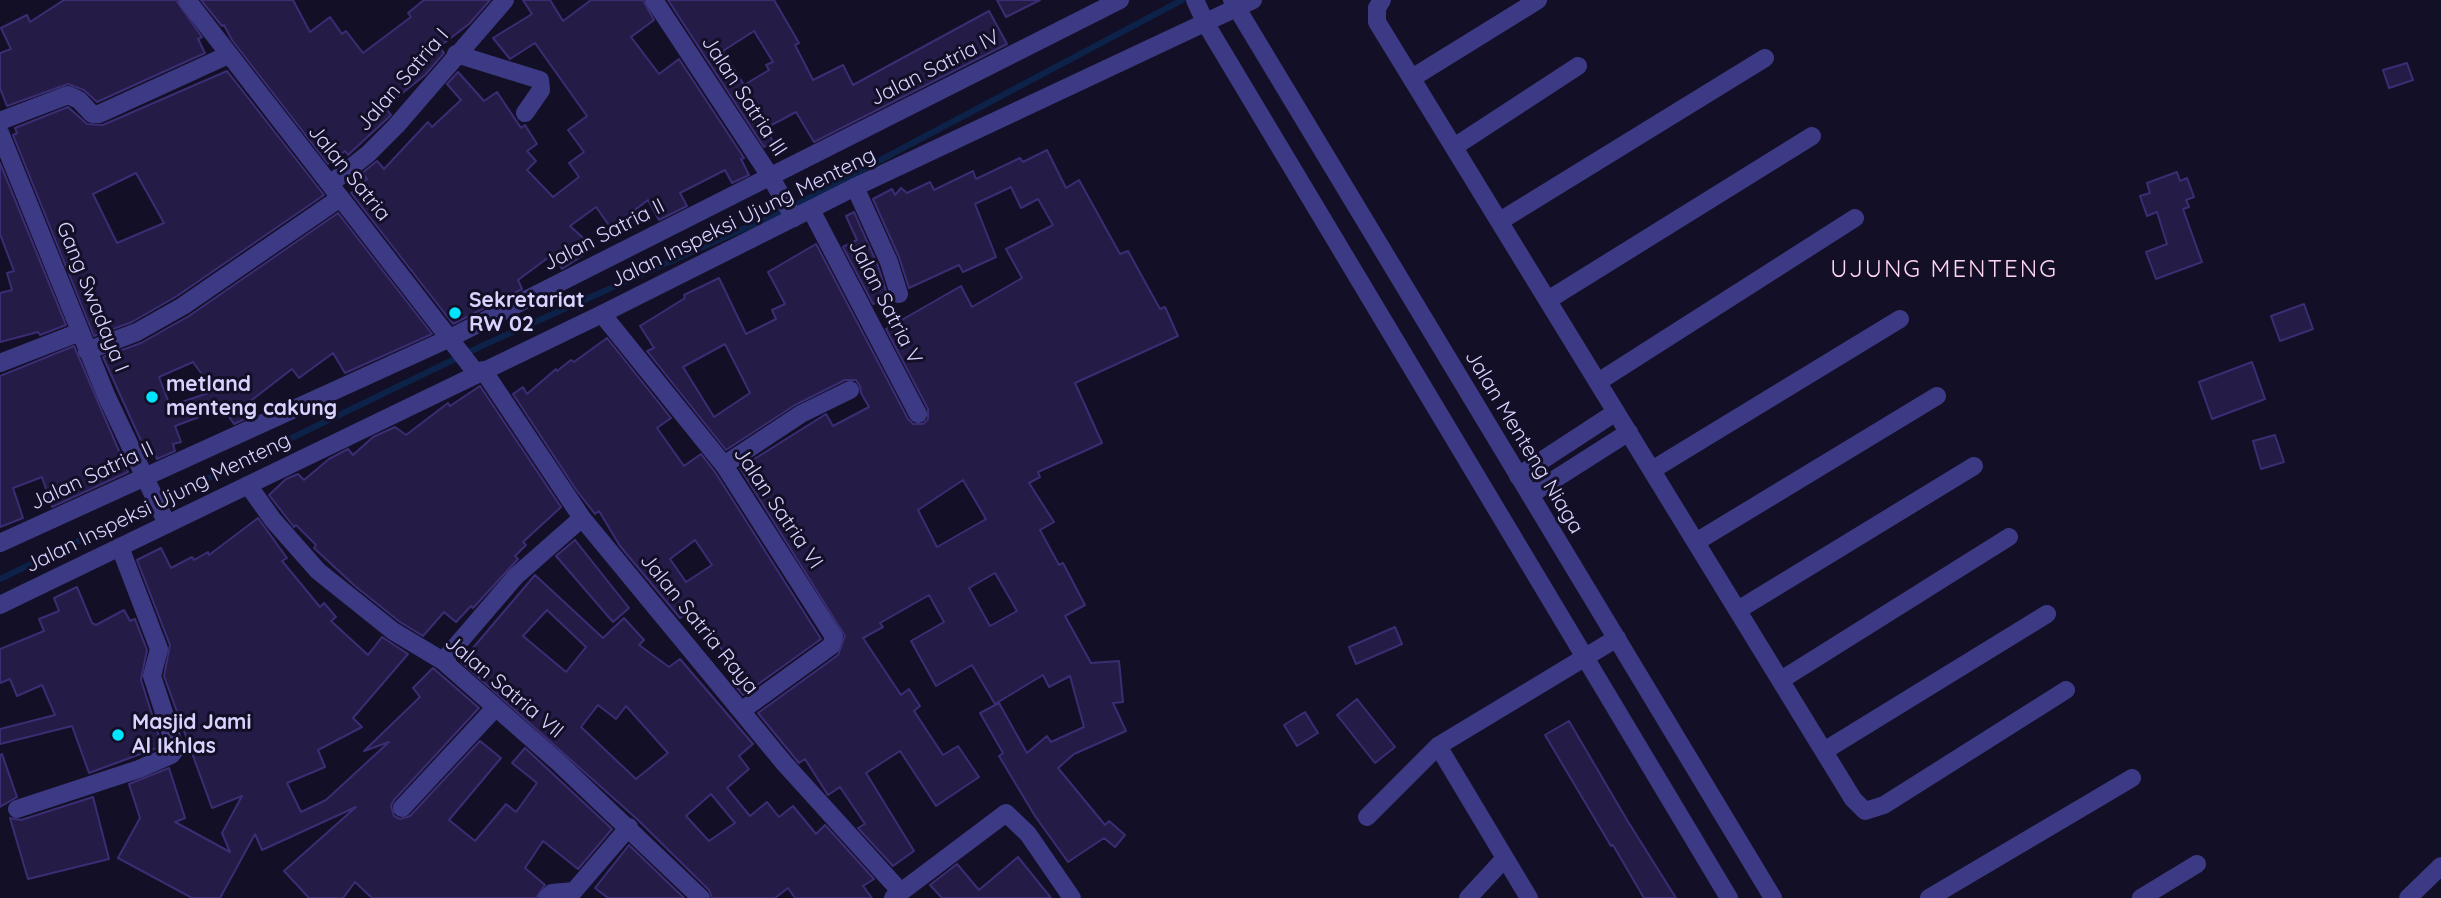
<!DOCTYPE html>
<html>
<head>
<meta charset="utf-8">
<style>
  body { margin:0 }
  canvas { display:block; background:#130f26 }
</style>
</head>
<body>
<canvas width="2441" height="898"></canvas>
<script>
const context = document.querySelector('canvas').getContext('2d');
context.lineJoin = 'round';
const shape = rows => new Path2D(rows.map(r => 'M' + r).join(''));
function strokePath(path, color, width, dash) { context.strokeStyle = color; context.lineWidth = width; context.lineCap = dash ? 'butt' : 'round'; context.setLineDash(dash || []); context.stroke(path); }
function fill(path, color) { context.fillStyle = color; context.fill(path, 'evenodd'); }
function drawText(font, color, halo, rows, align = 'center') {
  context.font = font + ' Quicksand,sans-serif'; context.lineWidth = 6; context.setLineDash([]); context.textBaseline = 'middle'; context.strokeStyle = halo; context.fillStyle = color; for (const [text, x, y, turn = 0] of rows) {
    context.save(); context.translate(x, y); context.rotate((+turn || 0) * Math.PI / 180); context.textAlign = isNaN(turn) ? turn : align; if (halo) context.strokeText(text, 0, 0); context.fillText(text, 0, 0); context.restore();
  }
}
const stream = shape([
  [0,579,486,344,792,207,1182,0]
]);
const building = shape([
  [64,0,176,0,202,37,198,39,205,53,97,102,84,90,68,84,7,106,0,88,0,53,11,49,1,28,27,15,30,22,64,0],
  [201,0,293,0,310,32,330,17,342,34,346,31,363,53,411,17,408,13,424,0,490,0,469,24,439,47,444,53,425,75,385,107,391,115,388,118,348,155,345,151,328,164,232,40,224,25,222,26,201,0],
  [523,0,550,0,563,21,591,0,643,0,654,20,631,37,659,74,679,59,744,158,741,159,749,175,732,183,725,170,680,193,687,206,659,220,648,200,611,228,596,207,570,226,592,246,582,256,562,269,553,254,518,280,522,289,453,324,351,193,367,179,362,173,377,161,384,169,428,122,432,127,461,100,447,84,458,72,484,101,497,92,521,128,525,125,537,144,527,151,536,161,527,170,553,197,579,177,569,163,584,152,568,130,587,116,535,43,510,59,493,38,532,14,523,0],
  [668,0,774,0,799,43,795,45,813,80,843,65,853,85,989,11,1007,44,814,142,796,112,766,128,773,142,764,147,668,0],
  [754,31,773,62,766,65,769,70,744,85,723,51,754,31],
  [997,0,1040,0,1006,17,997,0],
  [2407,63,2413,80,2389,88,2383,70,2407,63],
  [227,71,324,195,177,296,132,322,94,336,13,135,17,133,15,128,68,107,87,124,103,125,227,71],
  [136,173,164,223,117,243,93,194,136,173],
  [1047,150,1066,188,1079,180,1120,254,1128,251,1160,309,1165,307,1178,336,1075,383,1102,443,1038,472,1040,477,1029,483,1054,522,1040,530,1059,565,1063,563,1085,605,1065,616,1091,663,1119,661,1123,702,1113,703,1126,731,1074,754,1058,768,1105,825,1109,821,1125,835,1115,847,1104,838,1068,862,1035,816,999,756,1003,753,980,713,999,703,1027,753,1047,736,1051,742,1084,727,1070,676,1049,687,1043,675,995,704,972,665,936,686,911,641,944,622,929,595,880,623,883,627,863,638,901,695,909,689,920,706,914,711,943,755,958,746,979,777,936,806,900,751,866,773,914,851,893,866,858,828,865,824,840,787,828,795,805,759,799,763,758,713,838,655,845,636,740,468,826,414,833,426,869,407,861,393,860,386,856,380,845,380,795,405,726,450,647,351,654,348,640,326,685,298,684,295,719,278,746,334,776,319,772,310,785,304,768,272,816,244,908,419,913,424,923,424,928,419,928,409,886,329,961,286,972,307,1022,278,1006,249,1053,225,1038,199,1021,208,1011,187,975,204,996,257,963,272,959,265,909,288,899,257,873,199,892,189,895,195,901,188,907,193,930,182,934,190,973,171,976,179,1020,158,1023,162,1047,150],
  [725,344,750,393,714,417,683,367,725,344],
  [963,480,986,519,937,547,918,510,963,480],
  [995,573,1017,611,990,626,969,588,995,573],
  [0,163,66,325,40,335,38,332,0,342,0,293,12,290,7,273,14,271,0,234,0,163],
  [2177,172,2180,181,2187,178,2194,197,2186,200,2189,207,2183,209,2202,262,2156,279,2146,252,2167,244,2157,212,2147,216,2140,196,2150,193,2147,183,2177,172],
  [854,212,878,266,888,297,873,304,843,247,857,240,846,216,854,212],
  [338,213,432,334,345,373,333,353,299,378,292,369,244,406,252,416,234,424,223,408,175,426,181,442,173,444,175,451,157,459,154,451,147,454,103,357,141,343,189,316,338,213],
  [193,362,214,391,170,406,159,377,193,362],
  [2304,304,2313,329,2280,341,2271,316,2304,304],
  [607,338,671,418,657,428,684,466,701,454,715,472,821,639,743,695,734,684,742,679,694,609,680,618,620,546,599,511,595,514,577,491,513,394,523,387,527,394,556,369,557,371,571,360,574,362,607,338],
  [695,540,712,565,686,582,670,559,695,540],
  [74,346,128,472,52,507,42,477,13,488,23,518,0,527,0,376,74,346],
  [2252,362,2265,399,2212,419,2199,382,2252,362],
  [480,386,561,507,523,542,526,545,515,556,518,559,473,608,471,606,456,622,444,612,423,636,400,622,355,586,314,548,316,545,296,525,294,527,269,495,286,479,298,474,304,480,329,459,348,449,353,455,373,437,395,427,406,435,448,403,450,406,480,386],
  [2275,435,2284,462,2261,469,2253,441,2275,435],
  [258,518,287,558,282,561,320,607,324,603,336,617,331,621,368,655,382,637,408,654,353,718,362,727,318,750,325,767,287,783,301,812,326,800,389,742,364,751,420,697,413,688,433,668,479,708,394,800,391,806,394,816,400,819,410,816,480,741,501,758,449,820,475,841,506,804,516,812,537,783,512,763,525,748,612,829,578,869,543,841,525,868,545,885,536,898,372,898,355,882,343,898,309,898,284,871,356,807,262,850,255,834,220,898,192,898,118,858,140,818,129,784,169,768,185,818,175,822,230,852,222,833,242,796,212,808,164,676,170,645,137,560,161,548,171,568,192,557,194,560,208,552,209,555,258,518],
  [575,540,629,608,613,622,556,556,575,540],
  [535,575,603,638,624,618,644,640,639,645,669,667,680,659,753,744,739,756,749,769,727,788,750,816,767,802,779,817,793,806,816,834,825,825,874,879,863,886,872,898,795,898,788,888,775,898,712,898,709,890,637,819,461,662,535,575],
  [547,610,586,647,566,672,523,636,547,610],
  [598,705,616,719,626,706,668,753,636,779,581,727,598,705],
  [711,794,735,823,709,841,686,816,711,794],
  [77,587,92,623,96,625,124,610,130,621,135,619,147,650,141,680,162,746,89,773,72,726,0,744,0,729,55,715,42,685,17,696,10,679,0,683,0,649,44,631,39,619,59,611,54,598,77,587],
  [1395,627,1402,644,1356,664,1349,647,1395,627],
  [1357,699,1395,747,1375,763,1337,715,1357,699],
  [1305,712,1318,733,1297,746,1284,725,1305,712],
  [1569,721,1627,820,1676,898,1644,898,1613,845,1611,846,1545,735,1569,721],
  [2,754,17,797,0,807,0,755,2,754],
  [93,797,109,859,28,879,10,818,21,820,93,797],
  [629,845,684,898,608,898,595,888,629,845],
  [1018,857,1051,898,942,898,930,885,957,864,979,890,1018,857]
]);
const minor = shape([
  [187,0,477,374],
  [654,0,770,176,794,218],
  [1382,0,1377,8,1377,22,1853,799,1865,811,1884,805,2066,690],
  [456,54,540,80,541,90,525,113],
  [1412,78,1538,0],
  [0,121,68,95,79,100,92,114,99,114,228,55],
  [0,133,106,395,167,524],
  [1454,147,1578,66],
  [330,184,368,154,396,126,505,0],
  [855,187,889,262,899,294],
  [811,210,918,414],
  [1500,221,1765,58],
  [1548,300,1812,136],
  [602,314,724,465,834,637,831,646,741,711],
  [87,351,137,332,183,306,340,198],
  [0,363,80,332],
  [483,370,582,518,784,763,901,892],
  [1598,382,1855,218],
  [724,465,801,414,850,390],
  [1652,470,1900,319],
  [1518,476,1616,412],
  [248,485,273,520,318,571,393,631,443,661,558,762,701,898],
  [1530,495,1629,432],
  [1696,542,1937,396],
  [0,543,450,338,1120,0],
  [1738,610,1974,466],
  [443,661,516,576,582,518],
  [1781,680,2009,537],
  [1438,746,1529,898],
  [1824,751,2047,614],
  [402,808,495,708],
  [17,809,139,769,171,755,176,749,152,676,159,649,120,547],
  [1367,817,1438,746,1617,638],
  [547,898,552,893,574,891,629,827],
  [893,898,1006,813,1028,834,1072,898],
  [1468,898,1505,858],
  [1929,898,2132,778],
  [2141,898,2197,864],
  [2408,898,2441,866]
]);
const tertiary = shape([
  [1195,0,1206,24,1729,898],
  [1232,0,1773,898],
  [0,605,602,314,855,187,1253,0]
]);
const markers = [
  [455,313,7,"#00e5ff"],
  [152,397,7,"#00e5ff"],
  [118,735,7,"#00e5ff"]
];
const streetNames = [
  ["Jalan Satria IV",935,68,-27],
  ["Jalan Satria I",403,80,-49],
  ["Jalan Satria III",744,96,57],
  ["Jalan Satria",349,173,51],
  ["Jalan Inspeksi Ujung Menteng",743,218,-26],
  ["Jalan Satria II",604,235,-27],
  ["Gang Swadaya I",92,297,68],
  ["Jalan Satria V",885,302,63],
  ["Jalan Menteng Niaga",1524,442,59],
  ["Jalan Satria II",92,476,-25],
  ["Jalan Inspeksi Ujung Menteng",158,503,-26],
  ["Jalan Satria VI",778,508,56],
  ["Jalan Satria Raya",699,624,51],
  ["Jalan Satria VII",504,687,40]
];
const poiNames = [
  ["Sekretariat",469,301],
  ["RW 02",469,325],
  ["metland",166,385],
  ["menteng cakung",166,409],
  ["Masjid Jami",132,723],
  ["Al Ikhlas",132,747]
];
const quarterNames = [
  ["UJUNG MENTENG",1944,270]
];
strokePath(stream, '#0c2248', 6);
fill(building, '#241b47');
strokePath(building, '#3b2d73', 2);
strokePath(minor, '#3d3a85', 18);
strokePath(tertiary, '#3d3a85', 18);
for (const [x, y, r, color] of markers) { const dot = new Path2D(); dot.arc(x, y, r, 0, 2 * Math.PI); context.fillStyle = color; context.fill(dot); strokePath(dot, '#130f26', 2.5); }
drawText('21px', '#d9d4ff', '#130f26', streetNames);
drawText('bold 21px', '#d9d4ff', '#130f26', poiNames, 'left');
context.letterSpacing = '2px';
drawText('24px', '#ffd6f0', '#130f26', quarterNames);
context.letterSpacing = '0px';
</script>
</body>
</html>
